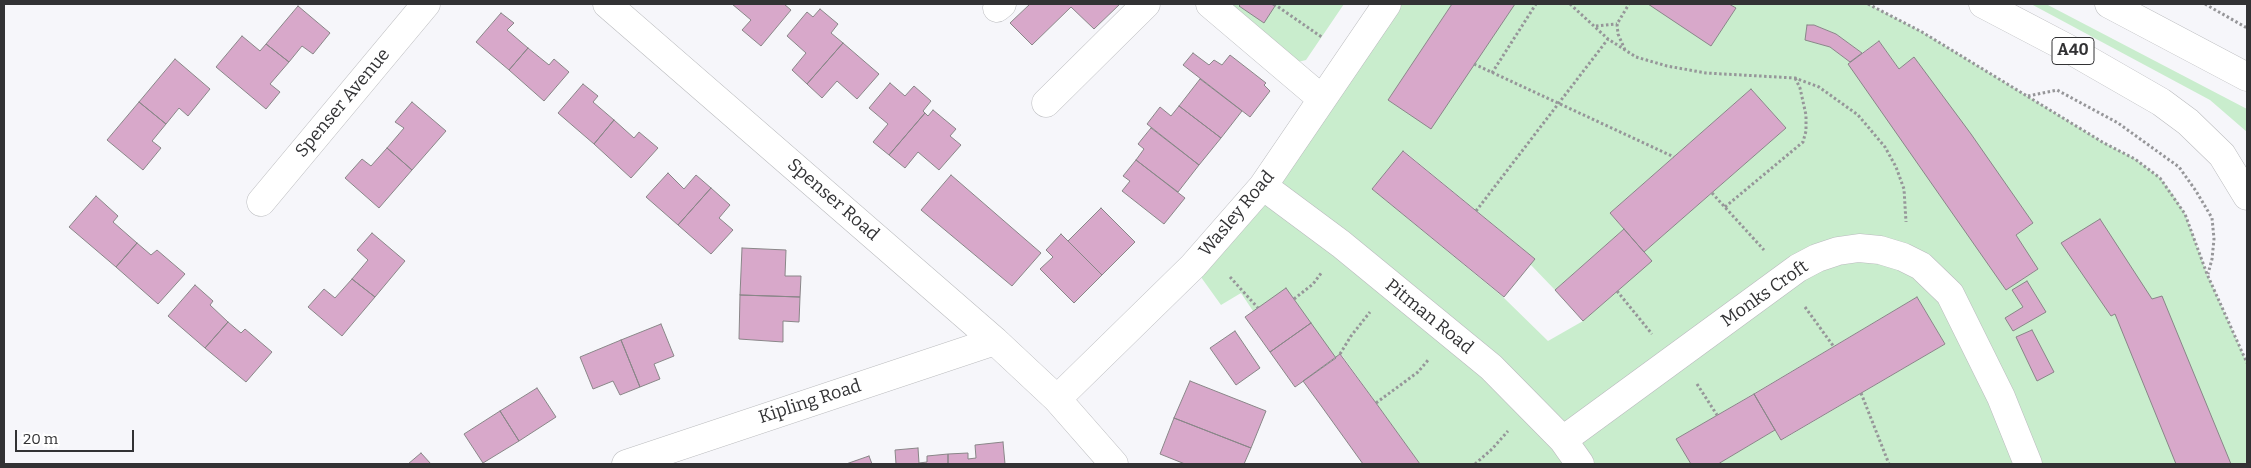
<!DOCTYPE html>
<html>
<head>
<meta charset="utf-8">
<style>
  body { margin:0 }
  #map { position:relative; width:2251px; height:468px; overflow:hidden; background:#f6f6fa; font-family:Bitter,serif }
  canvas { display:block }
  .frame { position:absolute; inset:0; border:5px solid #323234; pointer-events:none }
  .scale { position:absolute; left:15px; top:430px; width:119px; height:22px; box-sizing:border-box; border:2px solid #323234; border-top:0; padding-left:6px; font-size:15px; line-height:18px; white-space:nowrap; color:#323234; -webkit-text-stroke:4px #fff; paint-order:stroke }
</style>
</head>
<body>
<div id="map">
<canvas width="2251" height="468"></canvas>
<div class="frame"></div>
<div class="scale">20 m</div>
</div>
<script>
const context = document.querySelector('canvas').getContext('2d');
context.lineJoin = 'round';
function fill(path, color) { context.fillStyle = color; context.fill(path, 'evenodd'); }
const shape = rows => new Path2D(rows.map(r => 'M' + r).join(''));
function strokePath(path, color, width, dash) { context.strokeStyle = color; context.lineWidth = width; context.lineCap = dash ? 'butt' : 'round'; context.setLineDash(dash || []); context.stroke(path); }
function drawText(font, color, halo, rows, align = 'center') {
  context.font = font + ' Bitter,serif'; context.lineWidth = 4.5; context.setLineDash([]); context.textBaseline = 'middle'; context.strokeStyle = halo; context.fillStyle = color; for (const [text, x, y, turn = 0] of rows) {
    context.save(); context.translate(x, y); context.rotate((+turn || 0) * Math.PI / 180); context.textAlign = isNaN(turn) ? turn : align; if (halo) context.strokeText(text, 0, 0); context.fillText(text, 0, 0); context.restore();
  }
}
const green = shape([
  [1223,4,1344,4,1306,60,1294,63],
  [1387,4,1452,4,1388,100,1431,128,1515,4,1648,4,1711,45,1736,8,1729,4,1868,4,1922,32,2104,143,2135,159,2160,178,2173,195,2185,214,2207,274,2247,363,2247,464,1718,464,1775,430,1782,440,1945,344,1917,297,1677,439,1691,464,1420,464,1341,354,1336,358,1253,311,1241,293,1221,305,1193,266],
  [1807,25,1814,25,1836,34,1862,53,1879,41,1899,69,1914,58,2033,223,2016,235,2037,270,2006,289,1849,64,1850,62,1830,47,1806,40],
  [1751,89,1786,128,1644,252,1651,261,1583,321,1548,341,1503,297,1372,189,1404,151,1535,259,1530,264,1555,290,1624,229,1610,213],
  [2031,4,2046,4,2247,109,2247,132,2210,100]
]);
const building = shape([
  [732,4,784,4,791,10,761,46,742,30,751,20,732,4],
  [1030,4,1120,4,1094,29,1071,7,1032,45,1010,23,1030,4],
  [1241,4,1271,4,1275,6,1264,23,1239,6,1241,4],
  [1452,4,1515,4,1431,129,1388,100,1452,4],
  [1648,4,1729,4,1736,8,1711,46,1648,4],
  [298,6,330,33,313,54,302,46,289,62,266,44,298,6],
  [820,9,838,24,831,33,843,43,807,84,792,70,806,53,787,36,807,12,813,17,820,9],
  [501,13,514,23,507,30,528,48,509,70,476,42,501,13],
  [1807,25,1814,25,1836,34,1862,53,1850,62,1830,47,1805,40,1807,25],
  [242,36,260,51,266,44,289,62,270,84,280,92,266,109,216,67,242,36],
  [1879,41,1899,69,1914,57,1971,134,2033,223,2016,235,2038,269,2006,290,1848,64,1879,41],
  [843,43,879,74,857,99,837,81,822,98,807,84,843,43],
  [528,48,549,65,554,59,569,72,544,101,509,70,528,48],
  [1193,53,1209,65,1214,60,1222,65,1230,55,1266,83,1264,85,1270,91,1250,117,1183,65,1193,53],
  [175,59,210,89,188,116,179,108,166,124,139,102,175,59],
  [1200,79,1242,111,1221,138,1179,106,1200,79],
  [890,83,905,96,914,86,931,101,923,111,925,113,889,155,873,142,888,124,869,108,890,83],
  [583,84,598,96,593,102,614,120,594,144,558,113,583,84],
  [1751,89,1786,128,1644,252,1610,213,1751,89],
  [139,102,166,124,152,141,161,148,143,170,107,140,139,102],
  [412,102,446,131,412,170,387,148,404,128,395,122,412,102],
  [1179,106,1221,138,1199,165,1147,124,1160,107,1171,116,1179,106],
  [933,110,956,129,950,136,961,145,939,170,918,152,905,168,889,155,925,113,928,116,933,110],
  [614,120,634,138,639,132,658,148,631,178,594,144,614,120],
  [1151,128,1199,165,1178,192,1136,160,1144,149,1138,144,1151,128],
  [387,148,412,170,379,208,345,178,362,159,371,166,387,148],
  [1403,151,1535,259,1504,297,1372,189,1403,151],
  [1136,160,1185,198,1164,224,1122,191,1130,181,1123,176,1136,160],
  [668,173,684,189,696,175,711,188,678,225,646,197,668,173],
  [951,175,1041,253,1012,286,921,210,951,175],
  [711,188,730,205,719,218,733,230,711,254,678,225,711,188],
  [96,196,118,216,113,222,137,243,116,267,69,227,96,196],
  [1101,208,1135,242,1102,275,1068,241,1101,208],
  [2100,219,2152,299,2162,296,2231,464,2176,464,2115,314,2111,316,2061,243,2100,219],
  [1624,229,1652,261,1583,321,1555,290,1624,229],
  [372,233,405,261,375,297,352,279,368,260,357,250,372,233],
  [1061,234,1102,275,1074,303,1040,269,1053,257,1046,250,1061,234],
  [137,243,151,255,157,250,185,274,158,304,116,267,137,243],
  [742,248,786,250,785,276,801,276,800,297,740,295,742,248],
  [352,279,375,297,342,336,308,307,324,289,335,298,352,279],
  [2027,281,2046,312,2013,331,2005,318,2023,307,2012,290,2027,281],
  [195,285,213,301,210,305,228,322,205,348,168,316,195,285],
  [1286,288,1311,323,1270,352,1245,317,1286,288],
  [740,295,800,297,799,322,783,321,783,342,739,339,740,295],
  [1917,297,1945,344,1781,440,1754,394,1917,297],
  [228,322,241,333,245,329,272,352,246,382,205,348,228,322],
  [1311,323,1336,358,1295,387,1270,352,1311,323],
  [661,324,674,356,654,364,660,379,640,387,621,340,661,324],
  [2032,330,2054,372,2037,381,2016,337,2032,330],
  [1235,331,1260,368,1236,385,1210,348,1235,331],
  [621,340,640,387,620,395,613,381,593,389,580,357,621,340],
  [1340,354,1376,403,1420,464,1363,464,1322,407,1303,381,1340,354],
  [1190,381,1266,411,1251,448,1174,418,1190,381],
  [537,388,556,417,519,441,500,411,537,388],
  [1754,394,1775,430,1718,464,1691,464,1676,439,1754,394],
  [500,411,519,441,483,463,464,434,500,411],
  [1174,418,1251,448,1244,464,1185,464,1160,454,1174,418],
  [1003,442,1005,464,948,464,948,454,968,453,968,459,976,458,975,445,1003,442],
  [918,448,919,463,927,462,927,456,948,454,948,464,896,464,895,450,918,448],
  [421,453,431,464,408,464,421,453],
  [869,456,872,464,846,464,869,456]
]);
const path = shape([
  [1274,4,1323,38],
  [1570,4,1608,39,1636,57,1667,66,1706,73,1795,78,1819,87,1858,115,1885,147,1896,167,1904,189,1906,222],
  [1868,4,1922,32,2104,143,2135,159,2160,178,2185,214,2207,274,2247,363],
  [2205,4,2247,28],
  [1596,26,1617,24],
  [1625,50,1618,34,1617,24,1629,4],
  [1474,64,1674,157],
  [1492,73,1536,4],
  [2028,96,2057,90,2118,123,2179,167,2196,191,2212,218,2214,239,2212,259,2208,274],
  [1712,193,1764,250],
  [1725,207,1803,142,1806,131,1806,115,1800,88,1795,78],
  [1476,211,1608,39],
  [1230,277,1258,308],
  [1617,291,1652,334],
  [1294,299,1313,284,1322,272],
  [1805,307,1834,347],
  [1340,354,1351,336,1370,312],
  [1697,384,1717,415],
  [1861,393,1889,464],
  [1376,403,1418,372,1429,359],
  [1475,464,1492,449,1508,431]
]);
const street = shape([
  [607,4,995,341,1057,399,1114,464],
  [1210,4,1322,99],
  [997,8,1002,4],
  [1046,103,1146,4],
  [1263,186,1341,244,1491,367,1563,440,1580,464],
  [261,202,426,4],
  [1057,399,1193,266,1263,186,1387,4],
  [1563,440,1798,268,1817,258,1838,251,1859,248,1880,250,1903,257,1921,266,1950,294,2001,397,2028,464],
  [626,464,995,341]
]);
const highway = shape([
  [1983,4,2067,48,2161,102,2188,122,2222,155,2247,196],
  [2109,4,2247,77]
]);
const shields = [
  [2073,51,42]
];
const shieldNames = [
  ["A40",2073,51]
];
const streetNames = [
  ["Spenser Avenue",343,103,-50],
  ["Spenser Road",833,200,41],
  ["Wasley Road",1237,214,-50],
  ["Monks Croft",1765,294,-35],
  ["Pitman Road",1429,317,39],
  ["Kipling Road",810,402,-18]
];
fill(green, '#c9edcd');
fill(building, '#d8a8ca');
strokePath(building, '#898688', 1);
strokePath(street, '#babbbe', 29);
strokePath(highway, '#babbbe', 29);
strokePath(path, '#969699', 3, [2.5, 2.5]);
strokePath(street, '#fff', 28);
strokePath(highway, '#fff', 28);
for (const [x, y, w] of shields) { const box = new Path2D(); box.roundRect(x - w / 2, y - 13.5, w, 27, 4); context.fillStyle = '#fff'; context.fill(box); strokePath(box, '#323234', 1); }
drawText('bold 16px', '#323234', null, shieldNames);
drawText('18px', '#323234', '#fff', streetNames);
</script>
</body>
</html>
